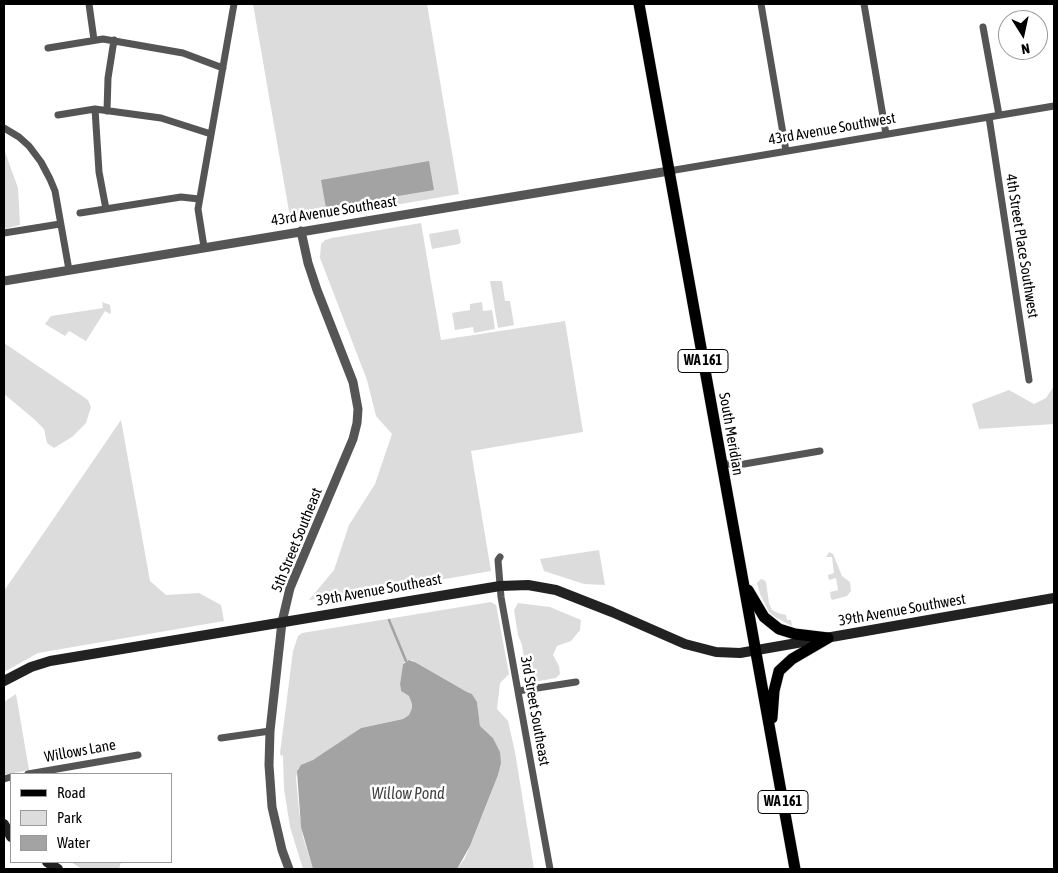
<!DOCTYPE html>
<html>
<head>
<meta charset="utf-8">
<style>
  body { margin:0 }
  #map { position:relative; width:1058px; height:873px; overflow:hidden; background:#fff; font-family:"Asap Condensed",sans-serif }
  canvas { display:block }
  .frame { position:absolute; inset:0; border:5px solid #000; pointer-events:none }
  .legend { position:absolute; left:10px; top:773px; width:162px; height:90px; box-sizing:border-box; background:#fff; border:1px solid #999; margin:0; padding:6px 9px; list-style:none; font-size:15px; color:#000 }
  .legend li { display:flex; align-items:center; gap:10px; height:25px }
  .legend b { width:25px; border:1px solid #999 }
  .north { position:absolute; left:998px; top:10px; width:50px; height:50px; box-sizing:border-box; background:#fff; border:1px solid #999; border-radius:50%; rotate:170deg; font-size:14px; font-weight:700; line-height:20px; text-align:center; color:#000 }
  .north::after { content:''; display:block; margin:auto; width:18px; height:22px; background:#000; clip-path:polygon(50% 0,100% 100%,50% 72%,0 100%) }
</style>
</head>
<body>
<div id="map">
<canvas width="1058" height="873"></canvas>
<div class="frame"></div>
<ul class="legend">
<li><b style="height:6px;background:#000"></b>Road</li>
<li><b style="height:14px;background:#dcdcdc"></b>Park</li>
<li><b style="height:14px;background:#a3a3a3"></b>Water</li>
</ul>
<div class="north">N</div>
</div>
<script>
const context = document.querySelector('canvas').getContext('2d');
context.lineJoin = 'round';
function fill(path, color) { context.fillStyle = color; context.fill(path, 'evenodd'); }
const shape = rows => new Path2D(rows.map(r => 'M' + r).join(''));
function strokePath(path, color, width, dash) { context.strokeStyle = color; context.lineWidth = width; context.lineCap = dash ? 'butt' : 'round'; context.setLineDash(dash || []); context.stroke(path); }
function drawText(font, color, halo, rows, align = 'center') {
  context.font = font + ' "Asap Condensed",sans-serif'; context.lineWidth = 5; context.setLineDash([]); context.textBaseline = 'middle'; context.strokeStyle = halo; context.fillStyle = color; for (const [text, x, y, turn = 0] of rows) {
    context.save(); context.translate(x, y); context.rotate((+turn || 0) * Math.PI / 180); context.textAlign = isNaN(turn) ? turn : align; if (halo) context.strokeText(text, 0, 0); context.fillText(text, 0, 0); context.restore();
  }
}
const green = shape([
  [253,4,427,4,459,194,291,223],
  [4,149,18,188,20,225,4,229],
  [421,223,441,340,565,321,583,432,471,451,491,571,416,584,309,600,334,570,349,525,375,484,392,434,376,416,367,380,320,258,321,244,325,240,332,238],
  [458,229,461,242,459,244,432,249,429,234],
  [490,281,502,281,505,301,510,301,514,325,498,328],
  [102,302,110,305,111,312,110,314,105,311,86,341,69,331,65,336,45,324,51,316,103,308],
  [482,302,483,311,492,310,495,329,474,333,473,327,455,330,452,313,470,310,470,304],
  [4,343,88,400,91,407,86,423,72,437,54,448,47,443,44,429,34,419,4,394],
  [1054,386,1054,424,979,429,972,404,1009,390,1034,404,1046,398],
  [121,420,150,581,166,595,199,593,221,605,224,621,38,653,4,672,4,591],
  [599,550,605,585,584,584,544,571,540,559],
  [829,552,833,554,842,576,850,582,851,591,847,596,832,600,831,598,830,592,838,590,836,578,829,580,828,575,834,573,832,557,826,557],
  [761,579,764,580,766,582,769,603,772,610,778,613,786,615,787,620,791,620,792,626,775,617,769,612,760,594,757,583],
  [491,602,496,605,509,674,500,683,497,709,508,721,515,752,534,869,457,869,465,858,475,834,498,775,500,766,500,754,493,738,480,726,477,702,472,694,467,692,412,660,404,662,403,664,400,684,401,691,409,696,412,704,412,708,409,715,403,719,361,728,321,756,298,768,296,778,299,810,303,837,313,869,303,869,290,827,284,789,283,755,281,756,280,753,293,651,298,636,302,633],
  [518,603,550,607,581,620,580,630,571,641,557,646,553,655,559,666,560,674,556,678,528,683,522,645,518,635,514,610],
  [16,694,29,770,4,775,4,702],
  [71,862,121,862,119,869,82,869]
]);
const water = shape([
  [429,161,434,190,326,208,321,180],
  [409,660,415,662,467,692,472,694,477,702,480,726,493,738,500,752,501,763,498,775,470,846,457,869,313,869,301,827,297,771,301,765,313,760,361,728,403,719,409,715,412,708,412,704,409,696,401,691,400,684,403,664]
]);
const stream = shape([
  [389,620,406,661]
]);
const minor = shape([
  [89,4,94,40],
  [761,4,786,151],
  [864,4,886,134],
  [983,27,999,115],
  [48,48,103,39,183,53,223,68],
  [95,109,99,172,106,209],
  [107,111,108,78,114,40],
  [58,115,95,109,161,118,211,134],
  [989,117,1029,380],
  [4,128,19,137,29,146,41,162,50,179,55,191,69,270],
  [669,171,1054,106],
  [80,213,181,197,199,199],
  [4,233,60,224],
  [204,247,198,209,234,4],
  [721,464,744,464,820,451],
  [500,557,498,560,501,597,550,869],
  [518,691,576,682],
  [221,738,270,731],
  [28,774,138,755],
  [4,779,11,777]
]);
const tertiary = shape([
  [4,281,669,171],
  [289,869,282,850,272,807,269,765,270,731,282,622,290,588,353,439,357,423,358,409,353,382,317,290,308,263,301,231]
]);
const secondary = shape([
  [4,681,31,667,50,661,500,586,528,585,556,590,612,612,685,644,716,652,740,653,1054,598],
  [4,824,11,837],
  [47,862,58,869]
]);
const primary = shape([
  [639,4,795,869],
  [748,590,764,617,779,629,795,634,828,638],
  [772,718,774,691,779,671,792,659,828,638]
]);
const shields = [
  [703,361,50],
  [783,802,50]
];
const shieldNames = [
  ["WA 161",703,361],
  ["WA 161",783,802]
];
const streetNames = [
  ["43rd Avenue Southwest",832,129,-10],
  ["43rd Avenue Southeast",334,211,-9],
  ["4th Street Place Southwest",1022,246,81],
  ["South Meridian",731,434,80],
  ["5th Street Southeast",297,540,-68],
  ["39th Avenue Southeast",379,590,-10],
  ["39th Avenue Southwest",902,610,-10],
  ["3rd Street Southeast",535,711,80],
  ["Willows Lane",80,751,-10]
];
const waterNames = [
  ["Willow Pond",408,794]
];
fill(green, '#dcdcdc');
fill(water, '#a3a3a3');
strokePath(stream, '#a3a3a3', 2.5);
strokePath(primary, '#dbdbdb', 12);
strokePath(minor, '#555', 7);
strokePath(tertiary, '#555', 9);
strokePath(secondary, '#222', 10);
strokePath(primary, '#000', 11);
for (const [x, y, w] of shields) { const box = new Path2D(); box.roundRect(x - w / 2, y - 11.5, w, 23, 4); context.fillStyle = '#fff'; context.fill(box); strokePath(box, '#000', 1); }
drawText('bold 14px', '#000', null, shieldNames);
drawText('15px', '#000', '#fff', streetNames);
drawText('italic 16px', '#444', '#fff', waterNames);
</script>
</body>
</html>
